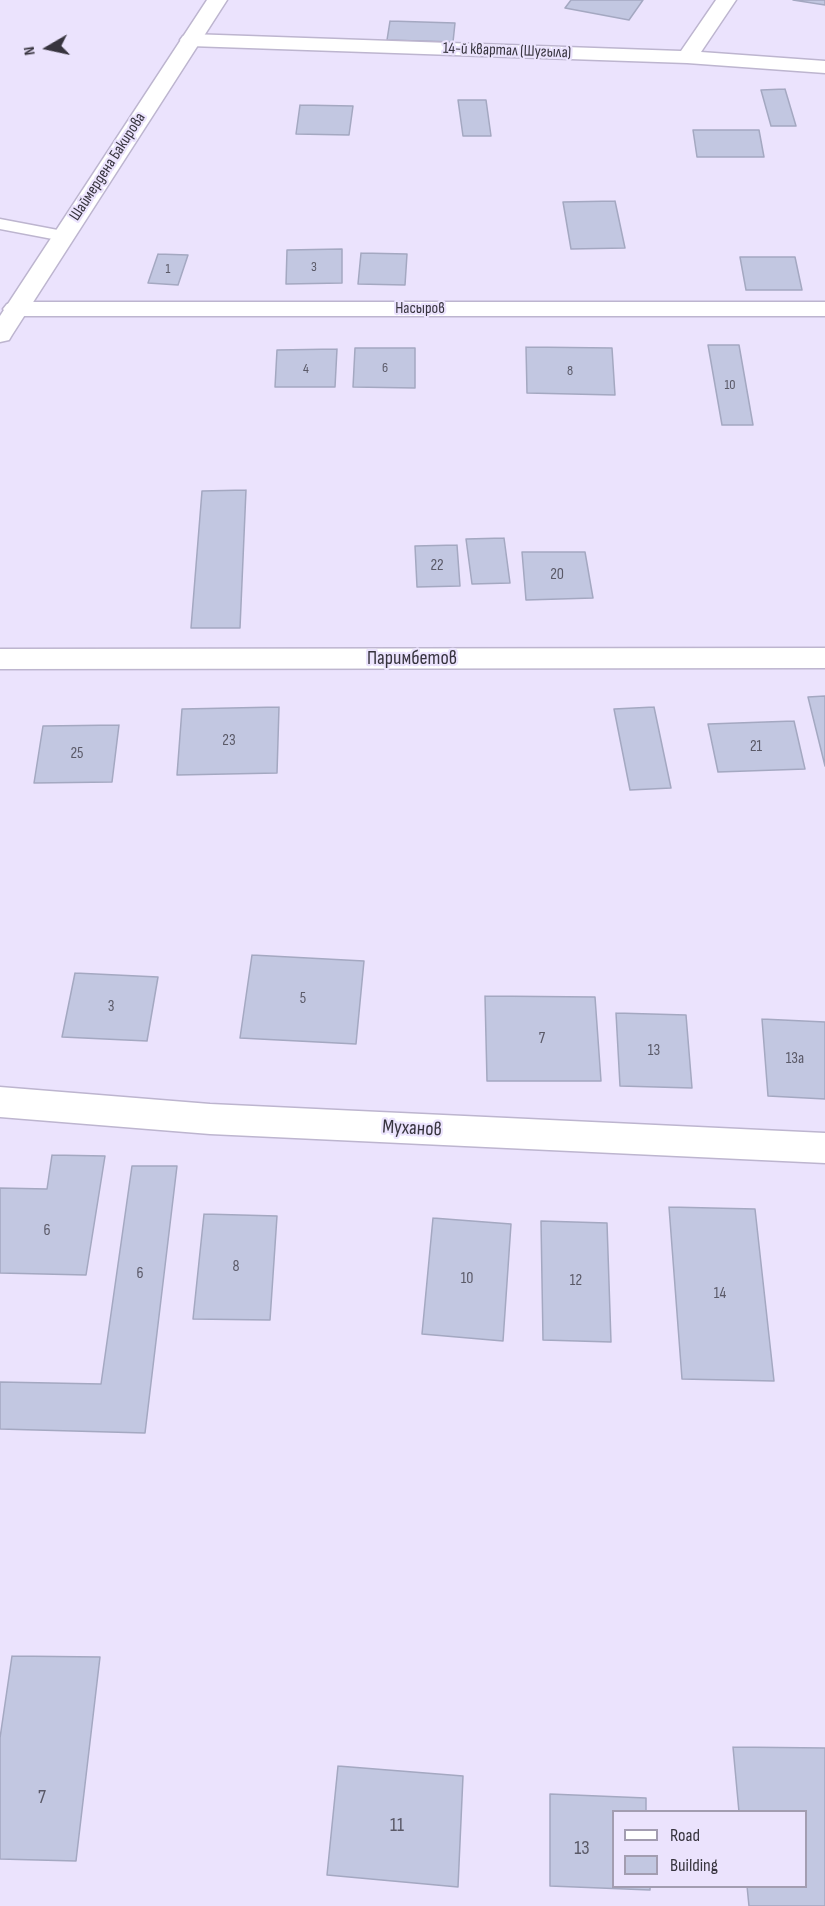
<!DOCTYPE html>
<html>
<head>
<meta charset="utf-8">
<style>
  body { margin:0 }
  #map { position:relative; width:825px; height:1906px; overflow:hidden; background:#ebe3fd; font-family:"Sofia Sans Condensed",sans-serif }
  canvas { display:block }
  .legend { position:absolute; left:612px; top:1810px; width:195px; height:78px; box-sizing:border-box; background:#ebe3fd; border:2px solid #a39db1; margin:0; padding:8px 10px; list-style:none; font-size:18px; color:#37343e }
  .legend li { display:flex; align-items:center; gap:12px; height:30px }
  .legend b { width:30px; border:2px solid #a39db1 }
  .north { position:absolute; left:18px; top:18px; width:60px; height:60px; -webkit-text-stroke:4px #ebe3fd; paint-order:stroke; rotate:261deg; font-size:16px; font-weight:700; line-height:24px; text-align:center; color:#37343e }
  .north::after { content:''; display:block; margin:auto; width:21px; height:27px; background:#37343e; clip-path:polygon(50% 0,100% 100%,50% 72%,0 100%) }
</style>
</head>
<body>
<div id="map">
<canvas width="825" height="1906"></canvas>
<ul class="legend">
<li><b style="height:8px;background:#fff"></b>Road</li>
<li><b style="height:16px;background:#c2c7e1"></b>Building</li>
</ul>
<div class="north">N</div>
</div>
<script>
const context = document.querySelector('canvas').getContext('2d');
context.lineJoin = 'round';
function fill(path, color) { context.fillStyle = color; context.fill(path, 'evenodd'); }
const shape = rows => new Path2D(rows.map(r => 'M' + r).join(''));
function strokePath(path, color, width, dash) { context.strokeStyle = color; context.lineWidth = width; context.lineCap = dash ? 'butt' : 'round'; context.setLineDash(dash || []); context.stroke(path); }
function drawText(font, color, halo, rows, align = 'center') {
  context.font = font + ' "Sofia Sans Condensed",sans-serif'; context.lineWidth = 4.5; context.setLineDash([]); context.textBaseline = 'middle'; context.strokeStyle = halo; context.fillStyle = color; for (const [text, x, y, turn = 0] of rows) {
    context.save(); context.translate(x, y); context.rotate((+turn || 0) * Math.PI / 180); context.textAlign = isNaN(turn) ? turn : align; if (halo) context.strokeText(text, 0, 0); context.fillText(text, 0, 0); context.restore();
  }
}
const building = shape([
  [571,0,643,0,629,20,565,8,571,0],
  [793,0,825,0,825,5,793,0],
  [390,21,455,23,453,42,387,40,390,21],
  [785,89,796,126,771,126,761,90,785,89],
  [458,100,486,100,491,136,463,136,458,100],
  [300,105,353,106,349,135,296,134,300,105],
  [693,130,759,130,764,157,697,157,693,130],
  [615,201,625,248,571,249,563,202,615,201],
  [342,249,342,283,286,284,287,250,342,249],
  [361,253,407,254,405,285,358,284,361,253],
  [158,254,188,255,178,285,148,283,158,254],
  [740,257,795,257,802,290,746,290,740,257],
  [708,345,739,345,753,425,722,425,708,345],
  [526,347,612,348,615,395,527,393,526,347],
  [355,348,415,348,415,388,353,387,355,348],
  [337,349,335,387,275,387,277,350,337,349],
  [246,490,240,628,191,628,202,491,246,490],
  [504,538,510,583,472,584,466,539,504,538],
  [457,545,460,586,417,587,415,546,457,545],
  [522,552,585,552,593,598,526,600,522,552],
  [825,696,825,766,808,697,825,696],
  [279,707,277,773,177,775,182,709,279,707],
  [654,707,671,788,630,790,614,709,654,707],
  [794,721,805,769,718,772,708,724,794,721],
  [119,725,112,782,34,783,43,726,119,725],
  [252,955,364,961,356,1044,240,1038,252,955],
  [75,973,158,977,147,1041,62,1037,75,973],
  [485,996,595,997,601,1081,487,1081,485,996],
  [616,1013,686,1015,692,1088,620,1086,616,1013],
  [762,1019,825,1022,825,1099,768,1096,762,1019],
  [52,1155,105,1156,86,1275,0,1273,0,1188,47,1189,52,1155],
  [132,1166,177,1166,145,1433,0,1429,0,1382,101,1384,132,1166],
  [669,1207,755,1209,774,1381,682,1379,669,1207],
  [204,1214,277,1216,270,1320,193,1319,204,1214],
  [433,1218,511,1224,503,1341,422,1334,433,1218],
  [541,1221,607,1223,611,1342,543,1340,541,1221],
  [12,1656,100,1657,76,1861,0,1859,0,1738,12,1656],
  [733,1747,825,1748,825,1906,749,1906,747,1886,806,1886,806,1812,739,1812,733,1747],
  [338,1766,463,1776,458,1887,327,1875,338,1766],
  [550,1794,646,1798,646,1812,614,1812,614,1886,650,1886,650,1890,550,1886,550,1794]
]);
const lane = shape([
  [0,219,63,231,71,236,63,241,0,229,0,219]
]);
const street = shape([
  [716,0,736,0,701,52,825,61,825,73,687,63,190,46,183,44,180,40,183,36,190,34,681,51,716,0],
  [15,302,825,302,825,316,15,316,7,314,3,309,7,304,15,302],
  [825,648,825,668,0,669,0,649,825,648],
  [0,1087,210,1104,825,1133,825,1163,210,1134,0,1117,0,1087]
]);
const secondary = shape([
  [207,0,227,0,12,335,9,340,0,342,0,316,207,0]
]);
const farNumbernames = [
  ["3",314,267],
  ["1",168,269],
  ["6",385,368],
  ["4",306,369],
  ["8",570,371],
  ["10",730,385]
];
const farStreetnames = [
  ["14-й квартал (Шугыла)",507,51,2],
  ["Шаймердена Бакирова",108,167,-57],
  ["Насыров",420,309]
];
const numberNames = [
  ["22",437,566],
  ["20",557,575],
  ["23",229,741],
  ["21",756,747],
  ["25",77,754],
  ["5",303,999],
  ["3",111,1007],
  ["7",542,1039],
  ["13",654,1051],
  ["13а",795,1059],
  ["6",47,1231],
  ["8",236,1267],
  ["6",140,1274],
  ["10",467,1279],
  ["12",576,1281],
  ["14",720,1294]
];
const streetNames = [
  ["Паримбетов",412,659],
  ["Муханов",412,1129,3]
];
const nearNumbernames = [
  ["7",42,1798],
  ["11",397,1826],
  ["13",582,1849]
];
fill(building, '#c2c7e1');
strokePath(building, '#a4a8c1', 1.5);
strokePath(lane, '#bdb5cf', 3);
strokePath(street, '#bdb5cf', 3);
strokePath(secondary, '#bdb5cf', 3);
fill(lane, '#fff');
fill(street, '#fff');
fill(secondary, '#fff');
drawText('14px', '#5a5967', null, farNumbernames);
drawText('16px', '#37343e', '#ebe3fd', farStreetnames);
drawText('16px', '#5a5967', null, numberNames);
drawText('20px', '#37343e', '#ebe3fd', streetNames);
drawText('20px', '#5a5967', null, nearNumbernames);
</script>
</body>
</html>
